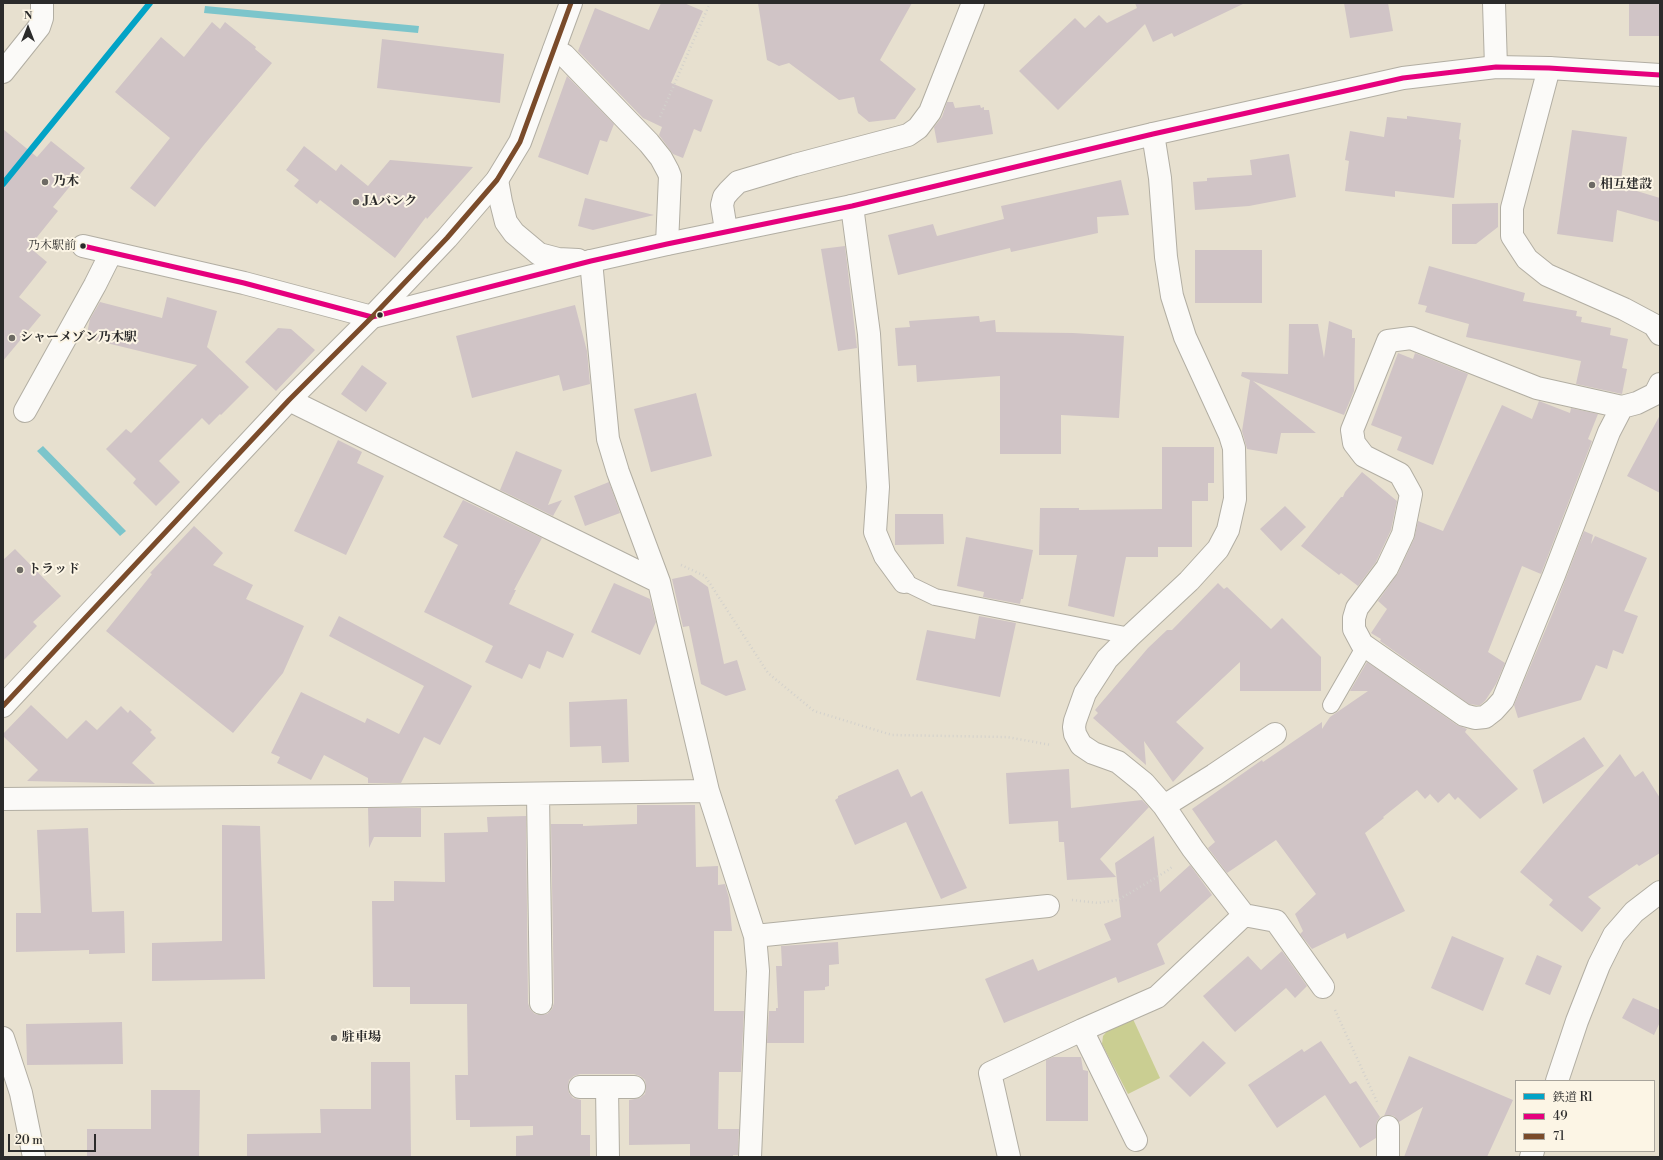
<!DOCTYPE html>
<html>
<head>
<meta charset="utf-8">
<style>
  body { margin:0 }
  #map { position:relative; width:1663px; height:1160px; overflow:hidden; background:#e7e0cf; font-family:"Libre Bodoni","Noto Serif JP",serif }
  canvas { display:block }
  .frame { position:absolute; inset:0; border:4px solid #2b2b2b; pointer-events:none }
  .legend { position:absolute; left:1515px; top:1080px; width:140px; height:72px; box-sizing:border-box; background:#fcf5e5; border:1px solid #a8a49b; margin:0; padding:5px 7px; list-style:none; font-size:12px; color:#2b2b2b }
  .legend li { display:flex; align-items:center; gap:8px; height:20px }
  .legend b { width:20px; border:1px solid #a8a49b }
  .north { position:absolute; left:8px; top:8px; width:40px; height:40px; -webkit-text-stroke:3px #fcf5e5; paint-order:stroke; rotate:0deg; font-size:11px; font-weight:700; line-height:16px; text-align:center; color:#2b2b2b }
  .north::after { content:''; display:block; margin:auto; width:14px; height:18px; background:#2b2b2b; clip-path:polygon(50% 0,100% 100%,50% 72%,0 100%) }
  .scale { position:absolute; left:8px; top:1134px; width:88px; height:18px; box-sizing:border-box; border:2px solid #2b2b2b; border-top:0; padding-left:5px; font-size:12px; line-height:14px; white-space:nowrap; color:#2b2b2b; -webkit-text-stroke:3px #fcf5e5; paint-order:stroke }
</style>
</head>
<body>
<div id="map">
<canvas width="1663" height="1160"></canvas>
<div class="frame"></div>
<ul class="legend">
<li><b style="height:5px;background:#02a3c6"></b>鉄道 R1</li>
<li><b style="height:5px;background:#e5007d"></b>49</li>
<li><b style="height:5px;background:#7a4b2a"></b>71</li>
</ul>
<div class="north">N</div>
<div class="scale">20 m</div>
</div>
<script>
const context = document.querySelector('canvas').getContext('2d');
context.lineJoin = 'round';
function fill(path, color) { context.fillStyle = color; context.fill(path, 'evenodd'); }
const shape = rows => new Path2D(rows.map(r => 'M' + r).join(''));
function strokePath(path, color, width, dash) { context.strokeStyle = color; context.lineWidth = width; context.lineCap = dash ? 'butt' : 'round'; context.setLineDash(dash || []); context.stroke(path); }
function drawText(font, color, halo, rows, align = 'center') {
  context.font = font + ' "Libre Bodoni","Noto Serif JP",serif'; context.lineWidth = 4; context.setLineDash([]); context.textBaseline = 'middle'; context.strokeStyle = halo; context.fillStyle = color; for (const [text, x, y, turn = 0] of rows) {
    context.save(); context.translate(x, y); context.rotate((+turn || 0) * Math.PI / 180); context.textAlign = isNaN(turn) ? turn : align; if (halo) context.strokeText(text, 0, 0); context.fillText(text, 0, 0); context.restore();
  }
}
const green = shape([
  [1133,1019,1160,1078,1128,1094,1102,1044,1103,1036,1108,1030]
]);
const water = shape([
  [205,6,419,26,418,33,204,13],
  [43,446,126,531,120,536,37,451]
]);
const building = shape([
  [661,3,684,3,703,11,671,83,713,100,701,132,694,129,683,158,673,154,659,135,662,127,643,118,578,51,595,8,649,30],
  [758,3,912,3,880,60,916,89,895,119,869,122,858,113,854,97,839,100,789,63,779,66,767,60],
  [1135,3,1245,3,1174,37,1172,33,1153,42,1145,24,1058,110,1019,71,1075,18,1085,28,1099,15,1107,23,1137,8],
  [1344,3,1388,3,1393,31,1350,38],
  [1629,3,1660,3,1660,36,1629,36],
  [212,22,220,29,225,22,256,47,255,49,272,63,203,146,155,207,130,188,170,138,115,92,161,37,184,57],
  [382,39,504,54,500,103,377,88],
  [567,76,614,124,607,142,600,140,588,175,538,157],
  [947,102,953,102,955,108,980,105,981,108,984,107,984,110,989,110,993,134,937,143,934,127,942,117],
  [1407,116,1461,123,1459,139,1461,140,1454,198,1395,191,1395,197,1345,191,1349,161,1345,160,1350,131,1384,137,1387,117,1407,119],
  [3,129,37,157,51,141,85,168,53,207,58,211,29,247,47,262,19,297,41,315,3,361],
  [1572,130,1627,137,1620,186,1660,198,1660,222,1617,210,1613,242,1557,234],
  [304,146,336,171,341,164,368,186,390,160,473,167,427,219,426,217,395,258,320,200,317,204,294,186,299,180,286,170],
  [1289,154,1296,197,1249,206,1195,210,1193,182,1207,181,1207,178,1252,175,1250,160],
  [1121,180,1129,215,1097,217,1098,233,1011,252,1010,248,898,275,888,235,933,224,937,236,1004,219,1001,206],
  [585,198,654,215,593,230,578,226],
  [1498,203,1498,227,1476,244,1452,244,1452,204],
  [845,246,857,348,838,351,821,249],
  [1195,250,1262,250,1262,303,1195,303],
  [1429,266,1525,293,1523,301,1577,311,1576,316,1582,317,1581,322,1611,328,1610,335,1628,339,1622,368,1627,369,1622,394,1576,384,1581,361,1466,337,1469,324,1425,312,1427,306,1418,304],
  [167,297,217,311,207,347,249,387,221,415,220,414,209,425,202,418,159,461,180,482,156,506,133,483,136,479,106,449,126,429,131,433,197,365,86,338,90,319,100,302,162,318],
  [575,305,587,351,590,384,563,391,559,375,472,398,456,336],
  [979,316,980,322,995,320,996,332,1073,333,1124,336,1119,418,1061,415,1061,454,1000,454,1000,376,917,382,916,365,898,366,895,328,910,327,909,321],
  [1329,321,1352,330,1352,338,1355,338,1354,391,1344,415,1253,381,1316,433,1281,433,1277,454,1247,449,1242,431,1250,380,1241,376,1242,372,1288,374,1289,324,1318,324,1324,358],
  [278,328,291,329,315,350,276,391,245,362],
  [1398,353,1413,359,1415,353,1468,374,1433,465,1397,450,1402,437,1371,425],
  [362,365,387,383,366,412,341,394],
  [696,393,712,456,651,472,634,409],
  [1539,401,1570,413,1571,408,1598,414,1588,439,1592,441,1541,574,1522,566,1488,652,1505,663,1496,684,1485,701,1480,705,1476,705,1469,704,1380,641,1381,639,1371,633,1387,609,1378,601,1398,573,1414,539,1418,521,1443,531,1502,405,1532,419],
  [1660,415,1660,493,1627,476],
  [338,440,362,452,357,463,384,476,346,555,294,531],
  [1162,447,1214,447,1214,483,1208,483,1208,501,1192,501,1192,547,1158,547,1158,557,1126,557,1114,617,1068,606,1077,555,1039,555,1040,508,1079,508,1079,510,1162,509],
  [516,451,562,470,548,505,562,500,553,516,500,490],
  [1362,472,1397,501,1391,530,1376,562,1358,586,1341,573,1339,575,1301,546,1341,497,1343,497,1345,492],
  [609,482,620,513,585,526,574,496],
  [463,500,542,538,514,590,516,590,509,604,574,634,563,658,547,651,540,669,529,664,522,679,485,662,493,646,424,612,458,545,443,537],
  [1285,506,1306,527,1281,551,1260,529],
  [895,514,943,514,944,544,895,545],
  [194,526,223,553,213,565,253,585,246,599,304,626,283,673,233,733,106,631,152,574,150,573],
  [1584,531,1593,535,1591,544,1595,536,1647,558,1624,611,1638,616,1623,654,1613,650,1607,669,1596,665,1581,700,1518,718,1514,705,1553,612],
  [966,537,1033,550,1023,599,1021,599,1020,604,983,597,984,592,957,586],
  [15,549,61,596,33,622,37,626,3,661,3,560],
  [691,575,708,587,724,664,737,660,746,690,726,696,701,684,689,626,683,627,672,579],
  [614,583,650,599,656,622,640,655,591,632],
  [1218,583,1224,589,1227,587,1271,629,1282,618,1321,657,1321,691,1240,691,1240,662,1176,722,1204,748,1173,782,1144,741,1146,765,1093,718,1098,713,1095,710,1148,648,1167,630,1172,630],
  [339,616,472,686,440,745,424,737,401,783,368,783,368,778,324,755,311,780,277,763,280,757,271,753,301,692,365,723,367,718,399,734,424,686,329,636],
  [979,616,1016,623,1000,697,916,680,927,630,975,639],
  [1367,662,1457,725,1467,729,1465,732,1518,789,1480,819,1458,797,1455,800,1449,793,1438,803,1430,794,1425,799,1417,790,1383,817,1384,818,1365,833,1405,911,1347,939,1345,933,1312,949,1300,934,1303,931,1295,914,1316,894,1276,840,1227,873,1208,848,1215,842,1192,809,1262,760,1263,762,1322,722,1322,729,1330,717,1368,691,1350,691],
  [627,699,629,762,602,763,601,746,570,747,569,702],
  [31,705,67,739,86,720,97,730,121,706,128,713,130,710,152,730,150,732,156,738,132,763,155,784,27,781,38,770,3,736,3,734],
  [1584,737,1604,766,1543,804,1533,770],
  [1620,754,1635,777,1643,771,1660,798,1660,853,1639,866,1637,864,1588,897,1601,908,1582,932,1549,905,1553,900,1520,872],
  [898,769,911,797,922,791,967,888,941,899,906,822,855,845,835,800,838,798,838,796],
  [1069,769,1071,808,1142,800,1149,807,1100,859,1116,877,1067,880,1064,842,1059,842,1058,821,1009,824,1006,773],
  [637,805,695,805,696,867,718,866,718,885,725,884,729,898,732,931,714,931,714,1011,744,1011,741,1072,719,1072,718,1129,739,1129,738,1155,733,1155,733,1157,690,1157,690,1144,629,1145,629,1100,640,1098,645,1094,646,1087,645,1080,640,1076,634,1074,580,1074,574,1076,569,1080,568,1087,569,1093,573,1098,581,1100,581,1135,590,1135,590,1157,516,1157,516,1136,533,1135,533,1126,470,1127,470,1120,456,1120,455,1075,468,1075,467,1004,410,1004,410,987,373,987,372,901,394,901,394,881,445,882,444,833,488,832,487,817,526,816,528,1003,530,1009,535,1014,541,1015,547,1014,552,1009,554,1003,551,824,583,824,583,826,637,824],
  [368,808,421,808,421,837,374,837,369,848],
  [222,825,260,826,265,979,152,981,152,943,222,941],
  [88,828,92,912,124,911,125,953,89,954,89,950,16,952,16,913,41,913,37,830],
  [1154,836,1160,892,1190,865,1212,895,1157,944,1165,964,1118,983,1116,977,1004,1023,985,979,1033,959,1038,971,1111,940,1104,924,1121,917,1115,863],
  [1452,936,1504,958,1483,1011,1431,988],
  [838,942,839,964,829,965,829,986,825,987,825,990,804,991,804,1043,767,1043,769,1011,776,1011,776,1008,778,1008,776,966,782,966,781,946],
  [1282,951,1307,986,1295,998,1286,988,1235,1032,1203,996,1248,956,1261,970],
  [1537,955,1562,966,1550,995,1525,984],
  [1633,998,1660,1010,1660,1022,1654,1035,1622,1018],
  [122,1022,123,1064,27,1065,26,1024],
  [1203,1041,1226,1063,1190,1097,1169,1076],
  [1321,1041,1350,1084,1356,1081,1380,1117,1377,1121,1376,1127,1376,1138,1360,1148,1325,1095,1277,1128,1248,1085,1302,1049,1304,1052],
  [1409,1056,1513,1100,1487,1157,1404,1157,1423,1107,1399,1122,1394,1116,1388,1115,1384,1116],
  [1053,1057,1081,1057,1083,1070,1088,1071,1088,1121,1046,1121,1046,1060],
  [371,1062,410,1062,411,1157,247,1157,247,1134,321,1133,320,1109,371,1109],
  [151,1090,200,1090,199,1157,87,1157,87,1129,151,1129]
]);
const path = shape([
  [660,117,710,3],
  [681,565,705,576,768,673,814,711,892,735,1007,737,1051,745],
  [1072,900,1098,903,1118,900,1167,871,1173,866],
  [1335,1010,1378,1104]
]);
const lane = shape([
  [904,582,935,597,1130,636],
  [1331,705,1365,646]
]);
const street = shape([
  [1494,3,1496,67],
  [554,50,564,55,649,143,661,158,668,171,670,176,667,244],
  [1549,68,1512,208,1512,236,1527,259,1547,275,1624,309,1654,325,1660,334],
  [3,72,39,27,42,18,42,3],
  [1153,134,1160,178,1166,257,1172,296,1185,337,1230,435,1234,448,1235,499,1228,530,1218,549,1189,581,1130,636,1107,659,1085,693,1075,721,1074,727,1075,734,1081,745,1093,753,1118,762,1144,783,1164,806],
  [852,206,869,334,878,487,875,532,885,556,904,582],
  [726,230,722,205,724,197,729,191,738,182,795,165,908,135,918,128,930,112,973,3],
  [591,261,608,439,618,472,659,582,708,791,755,936,758,971,750,1157],
  [289,400,659,582],
  [1622,407,1609,432,1554,575,1503,700,1494,710,1485,717,1475,718,1464,715,1362,644,1354,629,1354,618,1357,608,1387,568,1403,534,1411,494,1400,474,1364,456,1354,443,1352,430,1388,341,1411,338,1537,388,1622,407,1637,403,1655,394,1660,384],
  [25,411,95,285,111,253],
  [1275,734,1214,775,1164,806,1193,849,1244,915,1276,921,1323,987],
  [538,794,541,1003],
  [3,799,367,796,708,791],
  [755,936,1048,906],
  [1557,1081,1577,1021,1599,965,1614,935,1634,912,1660,892],
  [580,1087,634,1087],
  [607,1087,608,1157],
  [1388,1127,1388,1157],
  [1136,1140,1082,1030,1157,997,1244,915],
  [1009,1157,990,1073,1082,1030],
  [1531,1157,1533,1151]
]);
const secondary = shape([
  [497,180,501,202,506,222,514,233,539,254,558,259,578,260],
  [83,246,244,283,372,317,591,261,667,244,852,206,1153,134,1403,78,1496,67,1549,68,1660,75],
  [3,1038,21,1093,34,1157]
]);
const primary = shape([
  [3,706,289,400,372,317,447,238,497,180,520,142,571,3]
]);
const bus1 = shape([
  [83,246,244,283,372,317,591,261,667,244,852,206,1153,134,1403,78,1496,67,1549,68,1660,75]
]);
const bus2 = shape([
  [3,706,289,400,372,317,447,238,497,180,520,142,571,3]
]);
const rail1 = shape([
  [3,184,150,3]
]);
const markers = [
  [45,182,4,"#6d6a64"],
  [1592,185,4,"#6d6a64"],
  [356,202,4,"#6d6a64"],
  [83,246,3.5,"#2b2b2b"],
  [380,315,3.5,"#2b2b2b"],
  [12,338,4,"#6d6a64"],
  [20,570,4,"#6d6a64"],
  [334,1038,4,"#6d6a64"]
];
const busNames = [
  ["乃木駅前",76,246]
];
const poiNames = [
  ["乃木",53,182],
  ["相互建設",1600,185],
  ["JAバンク",364,202],
  ["シャーメゾン乃木駅",20,338],
  ["トラッド",28,570],
  ["駐車場",342,1038]
];
fill(green, '#cace92');
fill(water, '#7cc5cb');
fill(building, '#d0c4c6');
strokePath(lane, '#b2aea3', 18);
strokePath(street, '#b2aea3', 24);
strokePath(secondary, '#b2aea3', 24);
strokePath(primary, '#b2aea3', 24);
strokePath(path, '#d3d1cc', 2.5, [1, 3]);
strokePath(lane, '#fbfaf8', 16);
strokePath(street, '#fbfaf8', 22);
strokePath(secondary, '#fbfaf8', 22);
strokePath(primary, '#fbfaf8', 22);
strokePath(bus1, '#e5007d', 5);
strokePath(bus2, '#7a4b2a', 5);
strokePath(rail1, '#02a3c6', 6);
for (const [x, y, r, color] of markers) { const dot = new Path2D(); dot.arc(x, y, r, 0, 2 * Math.PI); context.fillStyle = color; context.fill(dot); strokePath(dot, '#fcf5e5', 1.5); }
drawText('12px', '#2b2b2b', '#fcf5e5', busNames, 'right');
drawText('bold 13px', '#2b2b2b', '#fcf5e5', poiNames, 'left');
</script>
</body>
</html>
